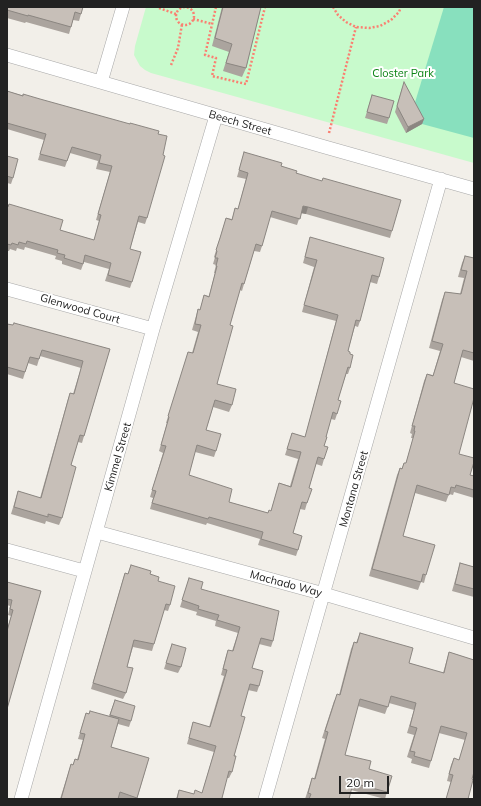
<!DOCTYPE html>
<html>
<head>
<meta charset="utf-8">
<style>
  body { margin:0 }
  #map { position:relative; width:481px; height:806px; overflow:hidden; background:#f2efe9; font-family:Mulish,sans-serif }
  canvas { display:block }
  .frame { position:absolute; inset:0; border:8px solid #222; pointer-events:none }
  .scale { position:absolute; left:339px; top:776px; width:50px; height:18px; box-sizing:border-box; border:2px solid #222; border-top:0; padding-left:5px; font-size:12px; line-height:14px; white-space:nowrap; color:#222; -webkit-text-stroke:3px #fff; paint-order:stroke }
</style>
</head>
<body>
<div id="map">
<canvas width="481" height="806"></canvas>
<div class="frame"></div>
<div class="scale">20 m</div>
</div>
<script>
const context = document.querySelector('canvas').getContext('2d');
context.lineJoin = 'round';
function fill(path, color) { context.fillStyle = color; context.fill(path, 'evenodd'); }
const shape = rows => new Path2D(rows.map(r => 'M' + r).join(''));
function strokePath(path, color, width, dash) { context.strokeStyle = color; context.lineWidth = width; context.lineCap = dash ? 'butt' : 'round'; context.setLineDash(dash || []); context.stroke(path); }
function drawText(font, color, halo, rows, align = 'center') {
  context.font = font + ' Mulish,sans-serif'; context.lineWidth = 4; context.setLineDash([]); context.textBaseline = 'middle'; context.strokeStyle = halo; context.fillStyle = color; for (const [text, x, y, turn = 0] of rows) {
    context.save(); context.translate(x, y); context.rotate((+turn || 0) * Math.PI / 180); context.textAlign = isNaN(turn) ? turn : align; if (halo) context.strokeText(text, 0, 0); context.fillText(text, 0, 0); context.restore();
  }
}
const park = shape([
  [146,7,474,7,474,163,151,73,145,70,140,66,134,55,135,46]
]);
const pitch = shape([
  [444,7,474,7,474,138,422,124,413,109]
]);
const path = shape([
  [216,7,205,55,216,58,212,76,246,84,265,7],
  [333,7,338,15,346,22,356,27,369,28,380,26,391,20,399,12,401,7],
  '176 16a9 9 0 1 1 18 0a9 9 0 1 1-18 0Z',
  [159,8,176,14],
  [193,19,212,24],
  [171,65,178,48,182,24],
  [329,133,356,27]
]);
const minor = shape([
  [7,55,325,147,474,189],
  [101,82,123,7],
  [7,289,153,329],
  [97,532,324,594,474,638],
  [7,550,84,571],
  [21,799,153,329,216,116],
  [265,799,441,179]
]);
const wall = shape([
  [7,7,83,7,79,21,73,20,69,34,26,22,25,23,7,18],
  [222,7,261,7,246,68,242,77,223,71,229,52,212,46],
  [402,88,424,119,422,124,406,133,395,112],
  [7,91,158,134,147,218,145,224,138,222,130,249,132,282,130,288,105,281,109,269,84,262,81,270,62,264,62,261,55,259,56,256,25,247,24,250,17,248,16,251,10,249,9,251,7,251,7,207,60,230,94,240,99,221,96,220,110,172,96,169,98,161,70,153,65,167,38,160,44,140,7,129],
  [372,95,389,118,387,124,365,118],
  [244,152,281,166,296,173,392,231,390,238,306,214,301,213,297,225,270,217,262,246,260,252,254,251,244,284,242,291,240,290,230,325,217,384,232,405,229,412,213,407,206,430,216,451,214,457,195,452,189,475,229,502,268,513,271,511,279,483,290,486,298,459,285,455,292,433,305,437,336,321,302,312,314,267,303,263,310,237,379,277,377,284,370,282,360,321,358,327,355,326,348,351,350,354,350,368,348,374,346,374,338,400,337,414,335,420,331,419,326,437,324,446,324,459,322,466,316,464,309,488,307,503,305,510,300,509,293,533,298,550,296,556,258,545,260,539,207,523,206,525,150,509,153,498,150,497,163,453,159,451,167,423,166,423,186,359,188,352,192,353,198,332,192,330,198,309,200,310,204,295,209,296,215,273,214,273,216,265,213,264,215,257,214,257,226,218,232,219,235,208,238,209,246,179,237,177],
  [7,156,13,178,11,184,7,183],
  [474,254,474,361,461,357,454,383,459,454,470,475,474,476,474,498,454,492,453,495,449,494,446,502,415,493,403,536,426,575,424,583,421,582,418,590,369,576,397,475,400,468,402,468,404,463,406,463,413,438,411,438,412,434,410,433,424,381,427,374,433,375,440,351,429,348,442,300,445,292,460,294,464,278,458,277,462,263,465,256,473,258],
  [7,324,110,349,84,436,82,443,78,442,71,465,62,518,59,525,46,521,45,524,11,514,18,491,40,498,68,399,70,393,73,394,81,368,40,356,37,366,28,363,23,379,7,374],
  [460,563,474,567,474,597,452,591],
  [131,565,150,574,158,581,170,605,168,611,164,610,152,651,133,647,127,667,126,693,123,699,91,689,123,579,125,573,128,574],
  [189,578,201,589,273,641,271,647,259,644,252,668,259,686,257,692,248,690,241,716,232,772,229,778,227,778,222,798,223,799,176,799,179,790,194,794,202,793,214,752,187,744,193,722,209,727,224,676,221,675,226,656,228,650,232,651,238,633,215,626,216,621,196,615,197,612,180,607],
  [7,582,41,591,7,709,7,629,11,616,8,615,10,606,7,605],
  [360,633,409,663,443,673,449,652,474,660,472,779,468,799,446,799,451,782,447,781,451,765,454,758,459,760,465,740,439,733,429,768,411,763,412,759,407,757,414,735,407,733,414,710,389,703,385,714,358,706,345,755,369,769,387,792,385,799,351,790,349,799,305,799,312,778,314,779,325,739,322,738,334,701,339,695,351,649,354,642,356,643],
  [172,644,181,667,178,673,164,669],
  [115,700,131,721,129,727,118,724,111,747,149,758,137,799,60,799,71,764,73,765,75,759,77,760,83,740,78,739,86,713,109,716]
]);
const shadedWall = shape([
  [424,119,422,124,406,133,408,127],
  [303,206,308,207,306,214,301,213]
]);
const building = shape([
  [7,7,83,7,81,14,75,12,71,27,28,15,28,16,7,10,7,7],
  [223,7,261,7,246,68,226,63,232,44,215,38,223,7],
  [404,82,424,119,408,127,397,106,404,82],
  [7,91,23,96,23,94,40,99,130,124,130,123,159,131,158,134,167,136,163,155,165,156,147,218,139,216,130,249,141,252,132,282,108,275,111,263,85,255,83,264,64,258,65,255,57,253,58,250,27,241,26,244,19,242,18,245,12,243,11,245,7,244,7,207,8,207,9,204,63,220,60,230,94,240,101,215,98,214,112,166,99,163,101,155,72,147,67,161,40,154,46,134,7,123,7,91],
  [372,95,394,101,389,118,367,112,372,95],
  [244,152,282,163,281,166,297,171,296,173,322,181,323,178,401,200,392,231,308,207,303,206,300,219,272,211,262,246,256,244,244,284,242,283,230,325,233,326,217,384,236,389,232,405,215,400,206,430,221,434,216,451,197,445,189,475,232,489,229,502,268,513,269,510,271,511,279,483,291,487,301,452,287,449,292,433,305,437,338,315,304,305,317,260,305,257,310,237,384,258,379,277,372,275,360,321,356,320,348,351,350,352,350,354,353,355,350,368,348,367,338,400,341,401,337,414,333,412,326,437,327,437,324,446,328,447,324,459,318,457,309,488,312,489,307,503,302,502,293,533,302,536,298,550,261,539,263,532,209,517,208,519,152,503,156,491,152,490,166,446,161,445,169,417,168,416,188,352,193,353,201,325,195,324,198,309,200,310,204,295,209,297,217,266,216,266,218,258,215,258,217,251,216,250,220,238,226,218,232,220,235,208,238,209,248,173,239,170,244,152],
  [7,156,18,159,13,178,7,176,7,156],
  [465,256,474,258,474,256,474,353,463,350,454,383,474,389,474,398,459,454,474,458,474,462,470,475,474,476,474,490,456,485,455,488,451,487,449,495,417,485,403,536,435,545,426,575,423,574,421,582,372,569,400,468,402,469,404,463,406,463,415,431,414,431,415,426,412,426,427,374,433,376,443,344,432,341,445,292,461,294,467,271,461,270,465,256],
  [14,323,110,349,84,436,80,435,71,465,76,467,62,518,48,514,48,517,14,507,18,491,41,498,70,393,74,394,83,361,42,350,39,359,30,357,25,372,7,367,7,324,13,325,14,323],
  [460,563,474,567,474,589,455,584,460,563],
  [131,565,151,571,150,574,159,577,158,581,175,586,170,605,166,604,154,644,134,640,127,667,133,668,126,693,93,683,125,573,128,574,131,565],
  [189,578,203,582,201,589,279,611,273,641,261,638,252,668,263,671,259,686,250,684,241,716,245,717,234,756,236,756,232,772,229,771,222,798,223,799,177,799,179,790,194,794,195,790,202,793,216,746,189,738,193,722,210,727,227,670,223,669,228,650,233,651,240,627,217,620,219,615,198,609,199,606,182,600,189,578],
  [7,582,41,591,7,709,7,631,13,610,10,609,12,600,7,599,7,582],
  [360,633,413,648,409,663,444,673,449,652,474,660,474,772,472,779,473,780,468,799,446,799,453,775,449,774,454,758,459,760,467,733,441,726,431,761,414,756,415,752,410,751,417,728,410,726,416,703,391,696,388,707,360,699,345,755,371,761,369,769,392,776,387,792,353,783,349,799,309,799,311,794,308,793,312,778,315,779,328,732,325,731,337,694,340,695,354,642,357,643,360,633],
  [172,644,186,648,181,667,166,663,172,644],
  [115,700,135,706,131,721,110,715,115,700],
  [90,711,119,719,111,747,149,758,137,798,120,792,118,799,61,799,71,764,73,765,75,759,78,760,85,734,80,733,86,713,89,714,90,711]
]);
const parkNames = [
  ["Closter Park",403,74]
];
const streetNames = [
  ["Beech Street",240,123,16],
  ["Glenwood Court",80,309,16],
  ["Kimmel Street",118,457,-74],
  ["Montana Street",354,489,-74],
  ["Machado Way",286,584,15]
];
fill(park, '#c8facc');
fill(pitch, '#88e0be');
strokePath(minor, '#a9a9a9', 14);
strokePath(path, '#fa8072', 2.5, [2, 2]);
strokePath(minor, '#fff', 13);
fill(wall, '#aba49e');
fill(shadedWall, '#8b8681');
fill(building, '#c7bfb8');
strokePath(building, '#8b8681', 1);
drawText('11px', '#0c8416', '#fff', parkNames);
drawText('11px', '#222', '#fff', streetNames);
</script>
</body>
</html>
